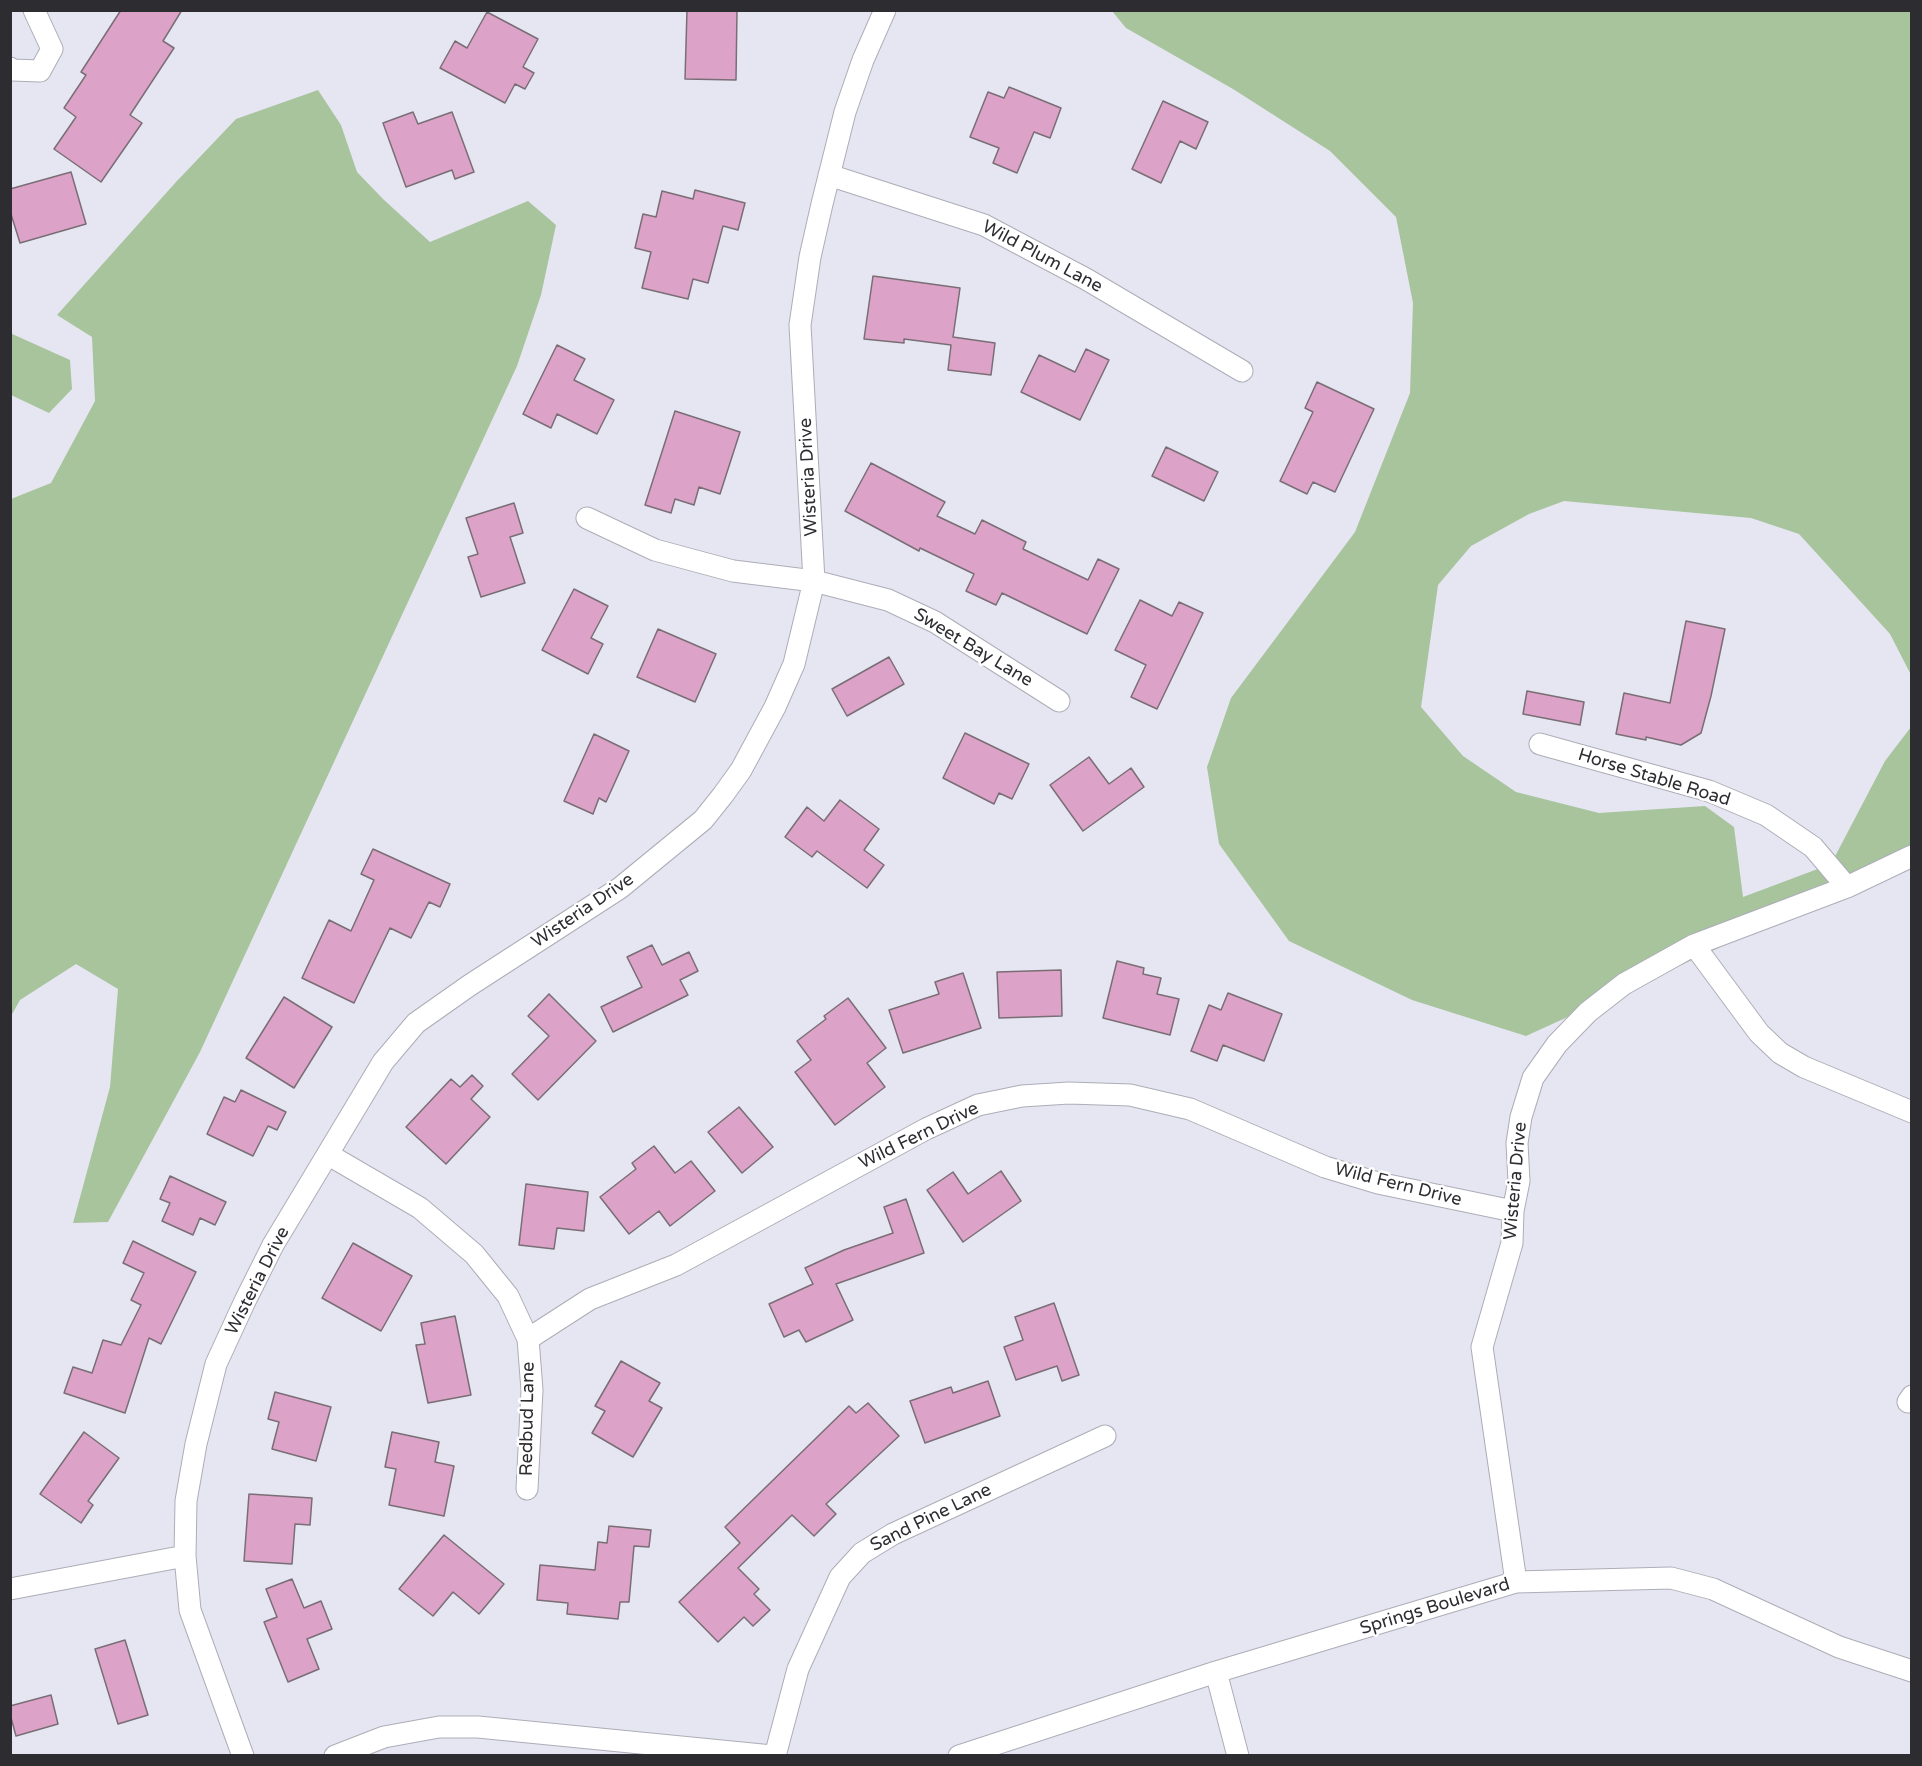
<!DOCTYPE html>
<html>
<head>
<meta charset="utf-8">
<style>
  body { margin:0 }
  #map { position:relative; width:1922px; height:1766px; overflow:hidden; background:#e6e6f2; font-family:"Varela Round",sans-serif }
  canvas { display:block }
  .frame { position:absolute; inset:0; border:12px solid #2d2c31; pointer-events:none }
</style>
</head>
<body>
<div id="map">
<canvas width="1922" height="1766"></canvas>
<div class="frame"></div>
</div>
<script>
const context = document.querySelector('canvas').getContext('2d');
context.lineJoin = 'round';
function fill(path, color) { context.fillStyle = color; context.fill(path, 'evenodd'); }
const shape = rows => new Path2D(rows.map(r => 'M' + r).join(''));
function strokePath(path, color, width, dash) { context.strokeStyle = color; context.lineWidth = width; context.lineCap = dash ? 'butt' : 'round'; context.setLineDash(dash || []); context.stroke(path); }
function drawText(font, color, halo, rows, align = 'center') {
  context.font = font + ' "Varela Round",sans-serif'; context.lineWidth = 5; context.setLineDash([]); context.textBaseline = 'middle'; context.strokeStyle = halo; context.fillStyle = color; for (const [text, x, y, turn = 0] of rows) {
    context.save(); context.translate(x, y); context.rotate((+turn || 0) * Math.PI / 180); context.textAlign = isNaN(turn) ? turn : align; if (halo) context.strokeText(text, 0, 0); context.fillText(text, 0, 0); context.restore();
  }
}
const green = shape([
  [1112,11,1911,11,1911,860,1526,1036,1412,1000,1289,941,1219,844,1207,767,1231,698,1355,532,1410,393,1413,303,1396,217,1330,151,1233,89,1126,28],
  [1564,501,1751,518,1799,534,1890,634,1910,673,1911,727,1885,761,1831,864,1743,897,1734,827,1705,806,1599,813,1516,792,1463,756,1421,707,1438,585,1471,546,1529,514],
  [318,90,341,125,357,172,383,199,430,242,528,201,556,225,541,295,517,366,200,1052,108,1222,73,1223,110,1087,118,989,76,964,20,1000,11,1016,11,499,51,483,95,401,92,337,57,315,176,182,236,119],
  [10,333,70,360,72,389,49,413,11,395]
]);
const building = shape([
  [121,10,182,10,163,41,174,48,130,115,142,123,101,182,54,149,76,117,64,108,86,75,81,72,121,10],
  [687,10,737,10,736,80,685,79,687,10],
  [487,12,538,39,523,67,534,73,525,89,515,84,505,103,440,68,455,41,467,48,487,12],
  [1009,87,1061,108,1050,138,1034,132,1017,173,993,163,999,148,970,137,988,92,1004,98,1009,87],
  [1163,101,1208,122,1196,149,1180,141,1161,183,1132,169,1163,101],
  [413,112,418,124,452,112,474,172,455,179,452,170,406,187,383,123,413,112],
  [71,172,86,224,20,243,10,211,10,189,71,172],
  [695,190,745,203,738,230,723,226,708,283,693,279,688,299,642,288,651,252,635,248,643,214,656,217,662,191,693,199,695,190],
  [873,276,960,288,953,337,995,343,991,375,948,370,951,345,904,339,904,343,864,339,873,276],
  [557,345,585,359,574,380,614,400,597,434,557,414,551,428,523,414,557,345],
  [1086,349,1109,360,1080,420,1021,392,1039,355,1075,372,1086,349],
  [1317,382,1374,409,1335,492,1313,482,1307,494,1280,481,1313,412,1305,408,1317,382],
  [675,411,740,432,720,494,699,487,694,505,675,499,671,513,645,505,675,411],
  [1166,447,1218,472,1204,501,1152,476,1166,447],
  [871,463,945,502,937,516,975,534,982,520,1026,542,1023,549,1088,580,1098,559,1119,569,1087,634,1002,593,996,605,966,591,974,574,920,548,919,551,845,511,871,463],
  [514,503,523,533,510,537,525,583,481,597,468,557,478,554,466,518,514,503],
  [574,589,608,606,591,638,603,644,588,674,542,650,574,589],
  [1140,600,1172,616,1179,602,1203,613,1157,709,1131,697,1146,665,1115,650,1140,600],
  [1686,621,1725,629,1711,696,1701,733,1681,745,1646,737,1646,740,1616,734,1624,693,1670,703,1686,621],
  [658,629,716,654,695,702,637,677,658,629],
  [889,657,904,684,847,716,832,689,889,657],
  [1527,691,1584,702,1580,725,1523,714,1527,691],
  [965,733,1029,764,1012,799,999,793,994,804,943,778,965,733],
  [594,734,629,751,606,802,599,798,593,814,564,801,594,734],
  [1089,757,1109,784,1131,768,1144,787,1083,831,1050,785,1089,757],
  [840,800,879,829,864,850,884,865,867,888,817,851,812,857,785,837,807,807,824,821,840,800],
  [373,849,450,884,440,907,429,902,411,938,390,928,354,1003,302,978,329,920,351,931,374,880,361,874,373,849],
  [652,945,662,965,689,952,698,971,680,980,688,995,613,1032,601,1007,642,987,627,957,652,945],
  [1117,961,1144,968,1143,974,1161,978,1157,994,1179,999,1170,1035,1103,1018,1117,961],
  [1061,970,1062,1016,999,1018,997,972,1061,970],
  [963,973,981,1028,903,1053,889,1010,939,994,935,982,963,973],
  [1228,993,1282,1014,1264,1061,1223,1045,1217,1061,1191,1051,1209,1005,1221,1010,1228,993],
  [549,994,596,1041,538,1100,512,1074,549,1036,528,1016,549,994],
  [284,997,332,1027,294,1088,246,1058,284,997],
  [848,998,886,1048,867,1063,885,1087,835,1125,795,1072,811,1060,797,1041,826,1019,824,1016,848,998],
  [472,1075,483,1086,471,1099,490,1117,446,1164,406,1127,451,1079,460,1087,472,1075],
  [241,1090,286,1112,277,1130,268,1126,253,1156,207,1134,224,1097,235,1102,241,1090],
  [739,1107,773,1147,742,1173,708,1132,739,1107],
  [654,1146,675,1173,691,1161,715,1191,670,1226,659,1211,629,1234,600,1197,636,1169,632,1163,654,1146],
  [1001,1171,1021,1201,963,1242,927,1190,953,1172,968,1194,1001,1171],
  [170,1176,226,1202,215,1225,200,1218,193,1235,162,1221,170,1203,160,1199,170,1176],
  [526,1184,588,1192,584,1231,557,1228,554,1249,519,1245,526,1184],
  [906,1199,924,1253,836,1284,853,1320,806,1342,799,1330,784,1337,769,1304,813,1284,805,1268,844,1250,893,1233,884,1207,906,1199],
  [133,1241,196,1272,161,1344,149,1338,125,1413,64,1393,73,1367,92,1373,103,1340,121,1345,141,1305,131,1300,144,1273,123,1263,133,1241],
  [353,1243,412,1276,381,1331,322,1298,353,1243],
  [1054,1303,1079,1375,1062,1381,1057,1366,1016,1380,1004,1347,1023,1340,1015,1317,1054,1303],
  [455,1316,471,1395,428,1403,416,1345,425,1344,421,1323,455,1316],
  [621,1361,660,1383,649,1401,662,1408,633,1457,592,1433,605,1411,595,1406,621,1361],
  [988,1381,1000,1416,925,1443,910,1401,951,1387,953,1393,988,1381],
  [275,1392,331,1407,316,1461,272,1449,279,1422,268,1419,275,1392],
  [868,1403,899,1436,826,1504,836,1514,814,1536,792,1515,738,1568,759,1589,754,1594,770,1610,753,1626,744,1617,718,1642,679,1602,740,1543,725,1527,849,1406,856,1413,868,1403],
  [84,1432,119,1458,88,1501,93,1505,81,1523,40,1494,84,1432],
  [392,1432,439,1442,435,1462,454,1466,444,1516,389,1505,396,1469,385,1467,392,1432],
  [249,1494,312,1498,310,1525,295,1524,292,1564,244,1561,249,1494],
  [609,1526,651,1530,649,1547,634,1546,629,1602,620,1602,618,1619,567,1614,568,1603,537,1600,540,1565,595,1570,598,1542,607,1543,609,1526],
  [444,1535,504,1584,479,1614,453,1592,433,1616,399,1589,444,1535],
  [292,1579,304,1608,321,1601,332,1629,307,1639,319,1669,288,1682,264,1622,277,1617,266,1589,292,1579],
  [125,1640,148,1715,118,1724,95,1649,125,1640],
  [51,1695,58,1724,16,1736,10,1714,10,1706,51,1695]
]);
const street = shape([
  [10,68,12,70,40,71,52,49,34,10],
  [829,175,984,225,1086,279,1242,371],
  [587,518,655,550,733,571,814,581,888,600,935,622,1059,701],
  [1540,744,1709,791,1766,815,1813,847,1847,887],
  [1694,945,1759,1033,1780,1053,1804,1067,1912,1112],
  [329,1155,420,1208,474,1254,508,1296,528,1339,532,1390,527,1489],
  [528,1339,590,1299,676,1265,926,1129,978,1105,1022,1096,1069,1093,1130,1095,1190,1109,1325,1167,1378,1183,1513,1211],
  [1908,1402,1912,1396],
  [1516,1582,1482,1347,1512,1243,1513,1211,1519,1181,1517,1143,1521,1117,1533,1078,1557,1044,1588,1012,1624,984,1694,945,1847,887,1912,856],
  [10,1589,185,1556],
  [1216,1672,1238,1756],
  [243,1756,190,1610,185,1556,186,1501,196,1444,216,1364,245,1301,273,1245,383,1062,416,1023,470,985,620,888,703,820,723,795,741,770,775,707,794,664,814,581,800,325,810,257,822,204,845,112,863,60,885,10],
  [335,1756,384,1737,439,1727,478,1727,772,1756],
  [775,1756,798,1669,840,1577,862,1553,893,1534,1105,1436],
  [959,1756,1216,1672,1516,1582,1671,1578,1713,1589,1839,1647,1912,1671]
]);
const streetNames = [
  ["Wild Plum Lane",1042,257,28],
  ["Wisteria Drive",809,477,-93],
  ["Sweet Bay Lane",973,648,31],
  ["Horse Stable Road",1654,778,17],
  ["Wisteria Drive",583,911,-34],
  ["Wild Fern Drive",919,1136,-26],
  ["Wisteria Drive",1516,1181,-85],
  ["Wild Fern Drive",1398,1185,14],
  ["Wisteria Drive",258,1281,-63],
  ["Redbud Lane",528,1419,-89],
  ["Sand Pine Lane",931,1518,-26],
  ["Springs Boulevard",1435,1607,-17]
];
fill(green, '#a7c49d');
fill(building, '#dda2c7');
strokePath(building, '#796e75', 1.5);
strokePath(street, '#adadb8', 23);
strokePath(street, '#fff', 21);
drawText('18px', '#2d2c31', '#fff', streetNames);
</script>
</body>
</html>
